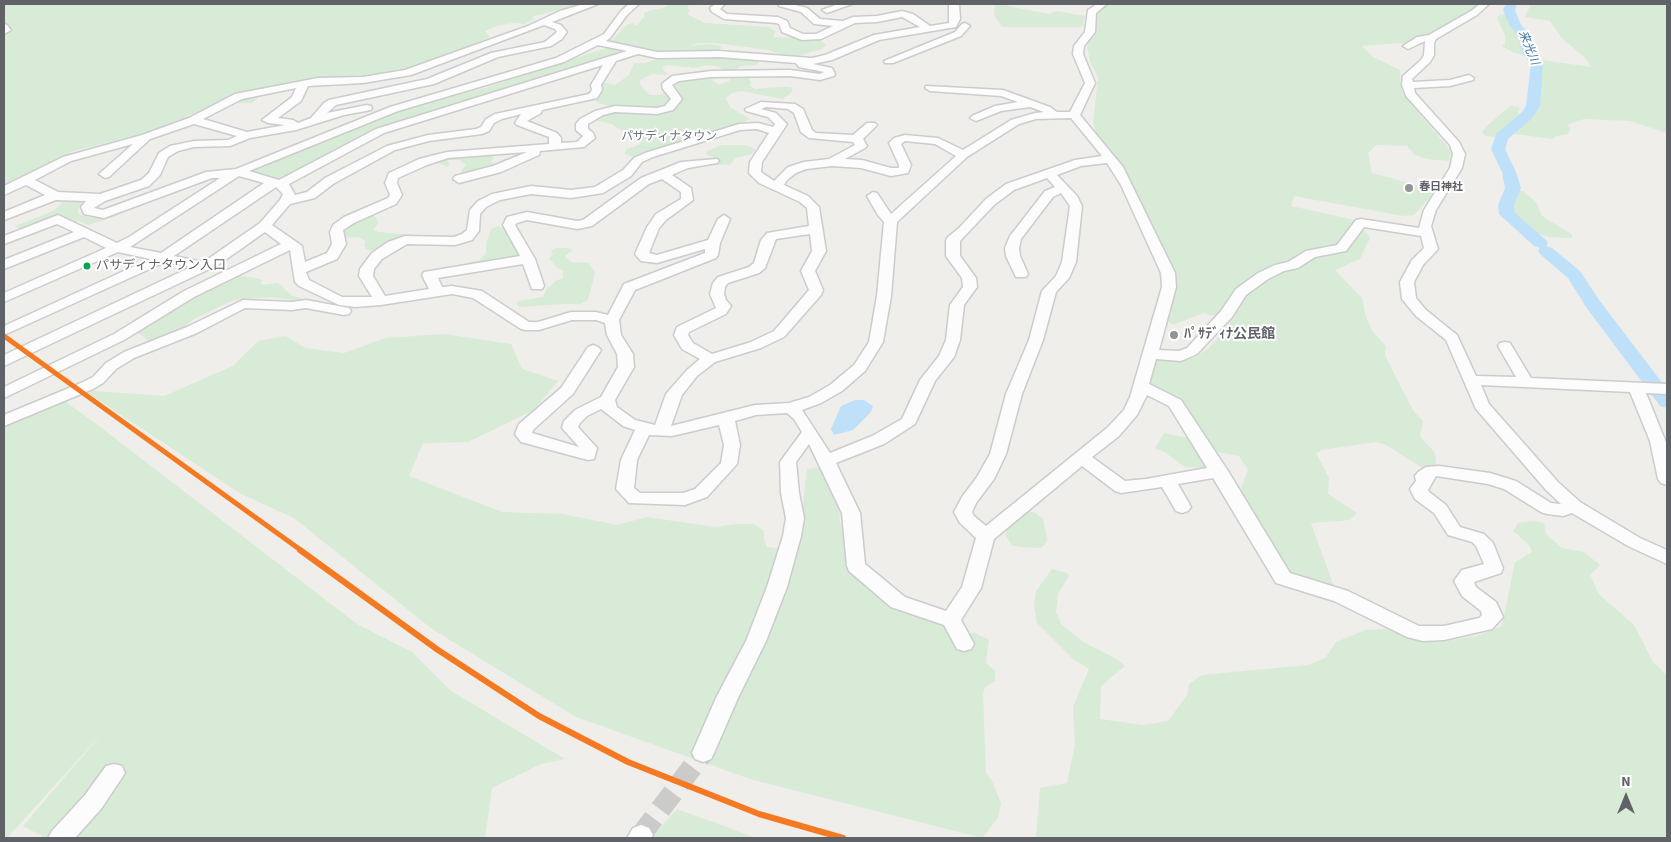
<!DOCTYPE html>
<html>
<head>
<meta charset="utf-8">
<style>
  body { margin:0 }
  #map { position:relative; width:1671px; height:842px; overflow:hidden; background:#efeeea; font-family:"Source Sans 3",sans-serif }
  canvas { display:block }
  .frame { position:absolute; inset:0; border:5px solid #5f6368; pointer-events:none }
  .north { position:absolute; left:1601px; top:772px; width:50px; height:50px; -webkit-text-stroke:4px #fff; paint-order:stroke; rotate:0deg; font-size:14px; font-weight:700; line-height:20px; text-align:center; color:#5f6368 }
  .north::after { content:''; display:block; margin:auto; width:18px; height:22px; background:#5f6368; clip-path:polygon(50% 0,100% 100%,50% 72%,0 100%) }
</style>
</head>
<body>
<div id="map">
<canvas width="1671" height="842"></canvas>
<div class="frame"></div>
<div class="north">N</div>
</div>
<script>
const context = document.querySelector('canvas').getContext('2d');
context.lineJoin = 'round';
function fill(path, color) { context.fillStyle = color; context.fill(path, 'evenodd'); }
const shape = rows => new Path2D(rows.map(r => 'M' + r).join(''));
function strokePath(path, color, width, dash) { context.strokeStyle = color; context.lineWidth = width; context.lineCap = dash ? 'butt' : 'round'; context.setLineDash(dash || []); context.stroke(path); }
function drawText(font, color, halo, rows, align = 'center') {
  context.font = font + ' "Source Sans 3","Noto Sans JP",sans-serif'; context.lineWidth = 4; context.setLineDash([]); context.textBaseline = 'middle'; context.strokeStyle = halo; context.fillStyle = color; for (const [text, x, y, turn = 0] of rows) {
    context.save(); context.translate(x, y); context.rotate((+turn || 0) * Math.PI / 180); context.textAlign = isNaN(turn) ? turn : align; if (halo) context.strokeText(text, 0, 0); context.fillText(text, 0, 0); context.restore();
  }
}
const green = shape([
  [4,4,587,4,533,16,534,19,524,24,512,23,497,26,485,31,490,37,408,72,385,76,278,85,252,90,253,95,258,98,252,103,219,102,158,130,74,151,40,167,26,177,4,187],
  [671,4,690,4,687,8,690,11,687,14,705,23,768,27,776,31,773,37,818,39,826,45,822,49,794,57,784,56,769,50,714,43,698,43,691,46,707,44,722,46,717,53,664,54,610,43,626,25,634,23,635,25,642,27,637,25,644,17,645,12,663,8],
  [998,4,1010,4,1007,6,1049,14,1057,11,1085,16,1082,27,1002,27,994,15,995,6],
  [1098,4,1479,4,1445,27,1427,35,1422,45,1398,43,1362,46,1373,57,1400,70,1401,89,1407,99,1451,151,1449,161,1427,159,1415,155,1407,146,1376,145,1368,153,1372,173,1427,188,1433,193,1429,198,1414,215,1403,216,1294,196,1291,206,1355,220,1370,238,1360,259,1335,270,1362,298,1366,317,1373,332,1386,346,1385,355,1398,381,1414,412,1423,421,1420,436,1435,453,1436,465,1423,468,1386,445,1376,442,1322,450,1316,453,1329,478,1328,494,1357,513,1350,520,1311,523,1334,587,1293,576,1280,560,1244,502,1241,488,1248,470,1239,456,1212,451,1211,464,1206,468,1185,467,1166,453,1155,448,1164,433,1183,437,1195,437,1197,429,1145,386,1153,361,1194,358,1209,348,1230,324,1228,320,1219,316,1209,315,1204,313,1175,324,1172,324,1167,321,1173,279,1155,231,1142,212,1123,167,1096,133,1093,122,1098,78,1090,61,1087,47,1093,31,1093,14],
  [1531,4,1667,4,1667,133,1630,121,1584,119,1567,125,1571,129,1567,134,1553,137,1553,139,1506,133,1513,124,1502,131,1502,135,1493,137,1484,135,1482,132,1486,127,1511,105,1521,108,1518,111,1518,118,1527,107,1531,107,1542,60,1591,67,1586,59,1562,38,1550,21,1525,17],
  [1505,14,1516,19,1516,27,1529,36,1528,40,1534,54,1523,55,1512,52,1502,46,1505,43,1505,35,1497,18,1499,15],
  [606,48,616,48,621,51,617,54,566,70,556,76,410,119,285,180,277,180,250,172,253,167,377,119,413,106,485,88],
  [722,56,758,60,759,62,757,65,741,66,735,71,723,72,723,69,716,66,706,65,694,68,667,65,662,67,667,75,652,74,640,80,640,84,644,90,650,95,662,95,665,91,660,85,667,78,712,77,713,81,719,85,729,81,731,79,726,77,727,75,747,76,751,82,750,86,755,89,780,87,790,87,793,89,790,94,782,99,741,91,732,93,726,98,730,107,750,119,733,127,711,132,693,139,634,157,625,154,626,149,639,145,643,139,626,134,612,124,593,120,613,111,609,106,598,103,590,95,594,92,591,89,590,83,601,82,615,85,629,75,634,63,645,63,662,57],
  [721,145,743,145,751,147,755,150,752,154,735,158,730,165,716,165,713,157,707,155,706,152],
  [496,153,491,162,498,165,465,173,462,173,461,170,466,165,460,160,448,160,449,165,447,167,436,162,449,156],
  [1517,190,1523,191,1536,202,1542,216,1573,235,1571,238,1549,237,1528,230,1518,221,1511,210],
  [83,200,77,212,81,215,88,217,119,215,89,225,79,221,74,223,59,217,22,232,15,226,53,211,61,204,62,201],
  [365,215,373,215,376,218,378,223,374,230,378,232,414,235,377,251,366,249,364,245,366,241,358,237,342,238,340,234,343,227],
  [498,226,505,228,507,231,514,245,522,255,519,258,460,268,460,265,479,260,486,254,486,243,491,229],
  [556,248,568,248,573,250,565,256,571,262,589,263,595,273,588,300,581,304,564,304,520,307,516,304,519,301,543,297,547,288,552,285,555,281,563,278,563,271,557,268,549,258,553,255,551,251],
  [232,275,256,278,262,280,260,283,262,285,278,283,292,296,302,298,300,301,269,297,234,300,196,318,168,337,151,343,137,332,155,319],
  [444,334,511,344,522,369,558,381,534,410,468,442,423,443,409,476,502,512,563,514,617,525,647,517,715,527,735,524,754,524,764,531,764,539,767,547,776,548,793,544,802,514,807,469,822,467,838,495,840,521,849,544,853,567,916,610,968,636,973,632,989,640,986,663,995,671,995,681,985,687,983,695,986,773,992,781,1001,803,998,818,982,838,750,779,576,717,432,629,294,518,241,494,88,393,94,391,164,396,233,366,258,341,286,336,305,348,344,353,386,338],
  [63,400,95,423,357,624,412,652,451,691,565,759,541,764,492,788,485,838,46,838,23,826,105,730,7,838,4,838,4,426],
  [1025,511,1034,512,1043,519,1047,539,1046,543,1041,548,1020,547,1012,545,1006,536,1007,526],
  [1534,521,1544,523,1546,534,1562,548,1584,552,1600,565,1590,575,1599,594,1634,625,1653,662,1667,675,1667,838,1036,838,1040,788,1067,783,1075,744,1073,707,1089,669,1073,659,1037,623,1034,606,1036,591,1052,569,1067,573,1069,576,1058,594,1056,612,1061,624,1083,642,1115,658,1125,666,1101,686,1100,719,1143,725,1168,721,1187,695,1189,684,1202,675,1308,665,1325,658,1336,642,1366,630,1387,629,1439,642,1477,636,1502,626,1515,562,1532,552,1529,545,1513,531,1518,523],
  [677,809,732,829,756,838,651,838]
]);
const water = shape([
  [855,400,864,400,873,406,871,412,853,430,834,435,831,429,841,406]
]);
const river = shape([
  [1506,4,1517,4,1515,10,1521,25,1530,35,1534,52,1543,64,1540,106,1532,118,1508,139,1505,149,1516,172,1521,188,1514,205,1515,213,1546,240,1548,243,1546,246,1552,248,1580,271,1599,300,1667,389,1667,408,1660,406,1586,307,1568,278,1540,254,1538,251,1540,248,1534,246,1499,214,1498,205,1505,188,1502,172,1491,149,1496,134,1522,112,1526,106,1531,64,1522,53,1518,36,1510,26,1503,10,1506,4]
]);
const minorTunnel = shape([
  [641,835,703,753]
]);
const minor = shape([
  [584,4,598,4,552,22,561,25,567,32,562,39,551,46,498,57,434,84,336,105,327,113,367,105,371,106,372,108,371,110,344,115,296,130,250,138,230,146,194,147,178,151,168,157,160,175,149,186,105,201,94,208,103,210,206,172,236,169,390,107,556,58,604,34,621,11,629,4,639,4,627,15,610,38,606,41,657,52,719,51,812,58,825,55,874,35,920,27,902,17,877,22,855,23,821,39,802,40,782,32,779,24,776,23,724,19,712,12,710,8,715,4,725,4,720,9,727,14,778,17,787,21,790,28,803,34,816,34,833,26,814,24,801,12,779,6,778,4,791,4,807,8,820,19,843,21,853,17,877,16,902,11,913,14,930,26,949,23,949,4,959,4,960,19,956,27,879,40,832,60,813,64,832,68,835,74,834,76,820,80,790,76,711,77,679,81,672,85,682,99,673,110,657,114,615,112,603,115,588,124,588,129,593,133,595,138,584,147,540,151,539,155,501,172,459,183,453,179,455,176,493,166,527,152,448,158,427,165,398,178,397,183,402,195,396,204,354,223,343,230,346,244,337,259,306,272,309,280,342,297,372,297,359,276,360,269,372,253,388,242,405,236,454,237,462,234,467,230,470,210,478,201,492,194,531,186,571,190,595,187,623,170,634,158,645,153,739,124,758,123,773,127,775,124,768,117,746,111,745,109,761,102,795,104,803,109,812,130,816,133,853,135,867,123,875,123,877,125,863,139,867,146,865,148,845,159,862,160,891,168,899,168,899,165,889,143,894,138,905,135,938,138,963,150,1011,120,1035,113,1044,112,1030,107,1001,111,976,121,970,118,972,116,995,106,1018,102,1001,96,930,91,925,88,926,86,1003,90,1050,107,1057,112,1070,112,1085,83,1073,54,1074,46,1085,32,1088,10,1097,4,1107,4,1096,13,1095,32,1084,46,1083,54,1095,83,1080,115,1123,167,1175,273,1176,287,1159,350,1179,351,1187,348,1221,311,1236,289,1258,273,1275,265,1288,262,1306,251,1337,245,1356,220,1361,219,1419,228,1424,210,1450,168,1453,154,1450,145,1406,96,1402,85,1403,76,1421,60,1424,55,1425,41,1408,49,1403,46,1417,37,1429,35,1471,11,1480,4,1489,4,1477,15,1436,39,1434,43,1434,55,1430,62,1412,79,1413,82,1450,80,1469,75,1474,78,1473,80,1450,86,1414,88,1415,93,1459,142,1465,154,1462,168,1436,210,1431,226,1438,249,1423,265,1414,282,1416,298,1426,310,1457,335,1476,376,1516,377,1498,346,1500,343,1505,342,1510,343,1531,378,1667,384,1667,394,1646,393,1667,445,1667,485,1661,483,1658,479,1650,441,1630,392,1481,385,1489,404,1558,482,1580,502,1640,538,1667,550,1667,564,1628,546,1572,513,1563,516,1547,514,1541,512,1504,489,1488,484,1436,476,1428,490,1429,492,1446,505,1460,527,1484,534,1493,543,1503,568,1501,573,1474,582,1476,587,1496,602,1503,617,1492,629,1444,640,1423,641,1407,637,1334,601,1276,583,1213,478,1178,484,1191,507,1188,511,1182,513,1176,511,1162,487,1121,493,1115,491,1082,466,994,539,981,588,961,620,974,644,971,649,964,651,957,649,944,625,891,607,849,571,847,566,842,513,809,444,796,462,799,493,804,518,801,536,787,587,766,641,738,698,714,753,711,759,703,762,695,759,692,753,716,698,746,641,767,587,783,536,786,518,781,493,780,462,802,432,794,419,787,413,756,415,735,421,740,445,737,464,707,497,685,505,629,503,616,489,621,460,635,430,623,426,601,409,587,416,580,423,578,427,597,448,594,459,588,460,521,442,515,434,519,424,561,388,588,347,593,345,598,347,601,350,573,394,533,430,532,433,579,447,562,428,564,421,575,410,601,397,618,367,617,354,607,335,605,323,596,320,572,320,539,330,526,330,521,329,473,298,452,294,381,305,355,307,339,305,299,286,295,282,290,250,194,297,124,340,4,398,4,387,114,334,184,291,281,244,265,232,218,265,4,366,4,355,191,267,165,262,4,335,4,326,150,259,118,252,4,302,4,293,106,248,84,237,4,269,4,260,74,232,57,224,4,244,4,236,58,215,117,243,129,237,220,178,212,178,104,218,84,214,81,207,86,201,56,200,4,220,4,212,45,195,26,185,4,195,4,186,63,157,142,135,189,118,235,94,318,78,363,77,405,70,528,26,560,11,584,4],
  [544,25,555,29,557,32,545,42,491,53,427,79,329,100,324,103,311,118,298,123,293,120,278,118,301,101,308,86,363,83,411,75,544,25],
  [598,45,627,51,376,129,279,180,249,171,398,111,564,62,598,45],
  [638,54,657,58,719,57,796,63,799,67,824,72,820,74,790,70,711,71,672,76,662,84,663,89,671,99,665,106,657,108,615,106,595,111,580,119,576,124,576,130,583,136,577,142,561,143,561,138,557,133,527,121,541,113,542,110,597,98,602,90,601,85,616,61,638,54],
  [603,65,591,85,592,90,589,94,495,114,486,119,481,127,476,129,428,135,387,146,325,178,307,192,295,195,289,184,384,133,603,65],
  [296,88,292,97,262,120,268,123,285,125,247,132,203,119,242,99,296,88],
  [766,107,788,109,794,113,801,132,809,138,853,142,855,145,829,159,804,162,788,167,774,181,761,172,762,162,787,124,776,113,761,109,766,107],
  [521,114,515,123,517,125,549,137,549,144,447,152,419,159,389,173,385,183,390,195,388,198,344,217,333,225,330,232,332,244,327,253,305,262,302,246,272,225,290,204,315,198,333,184,395,150,429,141,482,134,489,131,494,123,502,119,521,114],
  [1071,118,1102,156,1075,160,1006,184,986,199,959,228,948,237,946,240,946,256,962,278,963,287,950,305,946,340,939,356,920,380,902,419,872,436,830,453,802,410,821,403,842,391,865,371,883,342,891,296,897,222,967,157,1019,124,1036,119,1071,118],
  [194,124,237,136,228,140,194,141,170,146,159,153,149,173,141,180,100,194,58,192,35,180,71,161,133,144,99,174,105,178,109,177,150,139,194,124],
  [757,129,769,133,750,162,749,173,759,183,800,202,807,208,809,226,767,233,761,240,754,263,749,267,718,277,713,283,710,294,716,308,677,327,674,335,682,349,700,359,687,370,666,394,655,425,635,420,617,407,615,400,634,367,633,354,621,335,619,320,635,290,716,258,718,255,720,243,730,219,724,215,718,219,708,240,657,255,649,253,659,228,666,220,693,200,691,188,672,175,688,168,717,163,719,161,717,159,681,162,641,178,583,220,577,221,527,212,507,217,503,225,520,256,424,272,422,275,429,289,385,296,373,276,374,269,382,259,407,244,455,245,472,240,479,231,480,214,486,207,500,200,531,194,571,198,603,193,631,176,642,162,653,157,740,130,757,129],
  [905,141,935,144,956,156,891,214,877,193,873,192,867,196,878,215,884,222,877,296,869,342,854,365,830,385,809,397,789,403,755,405,671,426,682,395,697,376,715,362,761,348,784,337,821,295,823,290,815,271,826,251,819,207,808,196,784,185,787,180,796,173,806,169,832,166,861,168,891,176,908,173,911,165,901,144,905,141],
  [1107,163,1121,185,1161,273,1162,287,1130,397,1124,410,1107,428,986,526,974,516,972,512,976,503,994,479,1006,454,1022,394,1043,340,1056,292,1069,278,1076,262,1082,206,1077,196,1057,175,1081,166,1107,163],
  [239,176,264,183,161,253,130,247,239,176],
  [1047,178,1055,187,1045,191,1010,236,1005,248,1006,256,1016,277,1026,277,1028,274,1020,256,1019,248,1021,239,1053,197,1061,193,1070,206,1062,262,1056,276,1042,291,1029,340,1006,394,990,454,977,477,962,497,954,512,960,523,976,538,962,587,946,611,905,597,865,564,860,513,836,463,884,444,915,424,935,381,954,357,960,340,964,305,977,287,976,278,960,256,960,241,994,205,1014,190,1047,178],
  [662,179,681,192,681,199,656,214,647,227,635,254,641,261,657,263,705,249,705,253,624,284,608,315,596,312,571,312,538,322,529,322,482,291,452,286,442,287,438,278,523,264,532,289,542,289,544,286,535,259,515,225,517,223,527,220,577,229,592,226,649,184,662,179],
  [276,187,283,194,280,200,260,223,208,259,203,262,174,256,276,187],
  [1364,227,1421,236,1424,248,1412,260,1400,282,1402,299,1416,316,1446,340,1476,409,1546,490,1561,504,1551,503,1516,481,1490,473,1439,466,1426,467,1418,472,1415,476,1416,481,1410,489,1415,499,1434,513,1448,535,1472,542,1476,546,1484,564,1462,570,1454,581,1462,596,1481,611,1482,615,1479,618,1444,626,1419,626,1348,591,1290,573,1228,471,1181,400,1149,384,1156,359,1181,361,1197,354,1232,317,1246,295,1268,279,1284,271,1298,268,1315,257,1346,251,1364,227],
  [810,234,812,251,801,271,809,290,774,331,751,342,712,354,693,343,688,335,689,332,726,314,731,306,726,300,724,294,725,287,728,283,759,273,765,268,776,239,810,234],
  [1147,395,1169,406,1207,468,1146,479,1125,481,1092,457,1119,436,1137,415,1147,395],
  [719,425,724,445,721,463,695,489,683,493,640,493,634,488,637,460,649,435,672,436,719,425],
  [838,4,852,4,827,13,822,10,838,4],
  [965,23,970,26,961,36,893,63,885,63,884,61,955,32,962,24,965,23],
  [4,24,7,25,11,30,4,34,4,24],
  [243,300,292,302,306,300,349,308,351,311,349,314,344,315,306,308,292,310,245,308,197,333,134,358,116,369,103,383,93,389,4,426,4,415,81,383,93,377,106,363,124,352,187,327,243,300],
  [114,764,122,766,125,773,101,809,75,838,48,838,52,831,85,795,106,766,114,764],
  [641,825,649,828,653,835,651,838,627,838,633,828,641,825]
]);
const rail1Far1 = shape([
  [4,336,302,551]
]);
const rail1 = shape([
  [300,550,438,650,539,716,628,762,759,814,843,838]
]);
const markers = [
  [1409,188,5,"#919496"],
  [87,266,4.5,"#00a651"],
  [1174,335,5,"#919496"]
];
const farPoinames = [
  ["春日神社",1419,188]
];
const farWaternames = [
  ["来光川",1528,48,68]
];
const farNeighbourhoodnames = [
  ["パサディナタウン",669,137]
];
const busNames = [
  ["パサディナタウン入口",96,266]
];
const poiNames = [
  ["ﾊﾟｻﾃﾞｨﾅ公民館",1184,335]
];
fill(green, '#d8ebd6');
fill(water, '#bfe0f9');
fill(river, '#bfe0f9');
strokePath(minorTunnel, '#cbcbca', 21, [21, 11]);
strokePath(minor, '#cbcccc', 3);
fill(minor, '#fdfcfc');
strokePath(rail1Far1, '#f47921', 5);
strokePath(rail1, '#f47921', 6);
for (const [x, y, r, color] of markers) { const dot = new Path2D(); dot.arc(x, y, r, 0, 2 * Math.PI); context.fillStyle = color; context.fill(dot); strokePath(dot, '#fff', 2); }
drawText('bold 11px', '#5f6368', '#fff', farPoinames, 'left');
drawText('italic 12px', '#4174aa', '#fff', farWaternames);
drawText('12px', '#70757a', '#fff', farNeighbourhoodnames);
drawText('13px', '#5f6368', '#fff', busNames, 'left');
drawText('bold 14px', '#5f6368', '#fff', poiNames, 'left');
</script>
</body>
</html>
